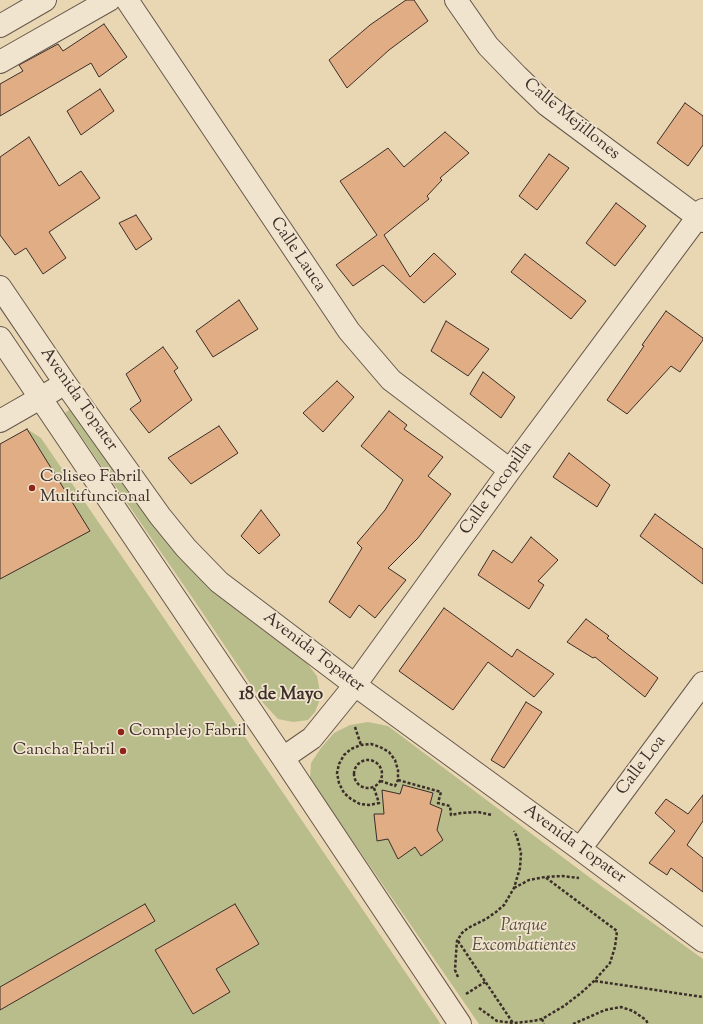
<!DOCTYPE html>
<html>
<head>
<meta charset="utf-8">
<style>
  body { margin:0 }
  canvas { display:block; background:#e9d6b3 }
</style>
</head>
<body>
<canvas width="703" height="1024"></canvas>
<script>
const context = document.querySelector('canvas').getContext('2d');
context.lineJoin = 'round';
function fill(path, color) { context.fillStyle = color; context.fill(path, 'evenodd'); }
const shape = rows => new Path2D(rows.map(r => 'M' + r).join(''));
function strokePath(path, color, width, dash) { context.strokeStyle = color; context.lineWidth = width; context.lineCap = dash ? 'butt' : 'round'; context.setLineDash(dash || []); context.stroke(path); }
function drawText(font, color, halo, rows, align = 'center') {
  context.font = font + ' "Sorts Mill Goudy",serif'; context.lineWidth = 3.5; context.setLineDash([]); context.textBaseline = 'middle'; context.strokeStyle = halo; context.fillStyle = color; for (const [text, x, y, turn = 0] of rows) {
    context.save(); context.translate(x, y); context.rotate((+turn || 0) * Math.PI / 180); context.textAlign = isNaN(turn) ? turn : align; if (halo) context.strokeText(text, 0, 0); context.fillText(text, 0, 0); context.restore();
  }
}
const green = shape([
  [72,408,231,603,306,662,317,676,320,692,319,702,315,712,308,720,293,722,278,719,264,704,196,603,65,413],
  [27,429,41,438,438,1020,440,1024,0,1024,0,444],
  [368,722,388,726,593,880,703,959,703,1024,479,1024,310,779,311,763,321,748,334,733,350,725]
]);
const building = shape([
  [406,0,414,0,428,21,389,50,347,88,329,60,370,25,406,0],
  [104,24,127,57,99,77,91,63,0,116,0,84,23,71,19,65,58,44,63,51,104,24],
  [100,89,114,111,81,135,67,111,100,89],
  [685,103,703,116,703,145,688,166,657,143,685,103],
  [445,132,469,153,440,178,442,180,427,196,429,199,384,235,410,277,434,253,456,274,424,303,383,265,353,286,336,265,377,235,340,181,361,167,388,148,404,167,445,132],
  [29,137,59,186,81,171,100,198,49,232,66,258,43,274,26,248,15,255,0,235,0,157,29,137],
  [549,154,569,168,537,210,519,196,549,154],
  [616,203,646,226,615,266,586,243,616,203],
  [136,215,152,239,136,250,119,223,136,215],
  [525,254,586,301,571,319,511,272,525,254],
  [239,300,258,329,213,357,196,331,239,300],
  [666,311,703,338,703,340,680,372,671,366,627,414,607,400,644,346,642,345,666,311],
  [446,321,489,349,468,376,431,351,446,321],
  [163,347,178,368,174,371,192,400,149,433,130,409,141,401,126,374,163,347],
  [483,372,515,397,501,418,470,394,483,372],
  [337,381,354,397,323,432,303,413,337,381],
  [389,411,407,425,404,429,443,457,428,476,451,494,418,538,388,568,406,580,375,618,359,605,350,618,329,602,362,548,357,543,385,510,403,480,361,446,389,411],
  [219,426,238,453,191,484,168,458,219,426],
  [27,429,90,531,0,579,0,444,27,429],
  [569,453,610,485,597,507,553,477,569,453],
  [261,510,280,535,259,554,241,536,261,510],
  [655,514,703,549,703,584,640,536,655,514],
  [531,537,558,560,538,581,544,585,529,609,478,575,493,550,512,563,531,537],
  [444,608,512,657,517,649,554,674,534,697,488,662,453,710,399,671,444,608],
  [586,619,609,636,607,638,658,678,645,697,595,657,593,658,567,642,586,619],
  [526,702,542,712,504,768,491,760,526,702],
  [403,785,433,793,430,804,442,809,437,830,443,840,421,856,415,847,398,859,388,839,377,841,374,814,384,814,382,790,400,794,403,785],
  [703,795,703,821,687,845,703,858,703,892,671,868,667,875,649,863,675,831,655,813,666,799,688,814,703,795],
  [145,904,155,921,0,1010,0,987,145,904],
  [235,904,259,944,216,969,230,992,193,1014,155,950,235,904]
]);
const path = shape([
  [355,727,361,745],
  '354 774a14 14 0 1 1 28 0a14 14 0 1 1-28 0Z',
  [398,780,441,792,438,803,450,806,451,815,461,813,478,812,492,815],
  [374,788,379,803,369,805,360,804,351,799,344,793,339,783,337,773,339,764,344,755,351,749,361,745,371,744,380,747,389,752,395,760,398,770,398,780,395,786,381,781],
  [514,888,529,880,545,877,562,876,579,878],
  [458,941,513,1023],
  [458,977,455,970,456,954,457,941,462,933,468,928,486,919,496,912,504,905,514,888,520,868,521,853,517,837,514,831],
  [595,981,703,997],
  [466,994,485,982],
  [479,1008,497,1021,514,1023,533,1021,542,1019,564,1006,581,993,594,981,610,963,615,947,617,931,545,877],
  [542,1019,544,1024],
  [573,1024,605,1010,621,1007,633,1011,646,1020,648,1024]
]);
const minor = shape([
  [127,0,349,331,391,380,510,470],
  [456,0,488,46,517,76,547,105,703,221],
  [0,26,45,0],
  [0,62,109,0],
  [0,287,65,383,160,516,186,548,219,582,355,685,580,849,703,941],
  [0,338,283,758,460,1024],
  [0,421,54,390],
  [283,758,312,738,355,685,510,470,703,210],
  [580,849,703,683]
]);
const markers = [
  [32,488,4,"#8f2418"],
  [121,732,4,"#8f2418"],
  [123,751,4,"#8f2418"]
];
const streetNames = [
  ["Calle Mejillones",571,120,39],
  ["Calle Lauca",297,255,56],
  ["Avenida Topater",78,400,55],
  ["Calle Tocopilla",497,489,-54],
  ["Avenida Topater",313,653,37],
  ["Calle Loa",642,766,-53],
  ["Avenida Topater",574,845,36]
];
const poiNames = [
  ["Coliseo Fabril",40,478],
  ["Multifuncional",40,498],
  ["Complejo Fabril",129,732],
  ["Cancha Fabril",115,751,"right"]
];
const parkNames = [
  ["Parque",524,927],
  ["Excombatientes",524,947]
];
const neighbourhoodNames = [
  ["18 de Mayo",281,696]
];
fill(green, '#b9bd8b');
fill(building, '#e1ad84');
strokePath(building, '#3c2e29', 1);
strokePath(minor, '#67584c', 24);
strokePath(path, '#3c2e29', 2.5, [3, 2]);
strokePath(minor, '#f1e4ce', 22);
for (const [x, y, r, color] of markers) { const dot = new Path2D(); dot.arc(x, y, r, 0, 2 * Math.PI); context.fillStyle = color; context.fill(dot); strokePath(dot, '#f1e4ce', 1.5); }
drawText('17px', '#3c2e29', '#f1e4ce', streetNames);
drawText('17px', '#3c2e29', '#f1e4ce', poiNames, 'left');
drawText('italic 17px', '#554b3d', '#f1e4ce', parkNames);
drawText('bold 18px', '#3c2e29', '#f1e4ce', neighbourhoodNames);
</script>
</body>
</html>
